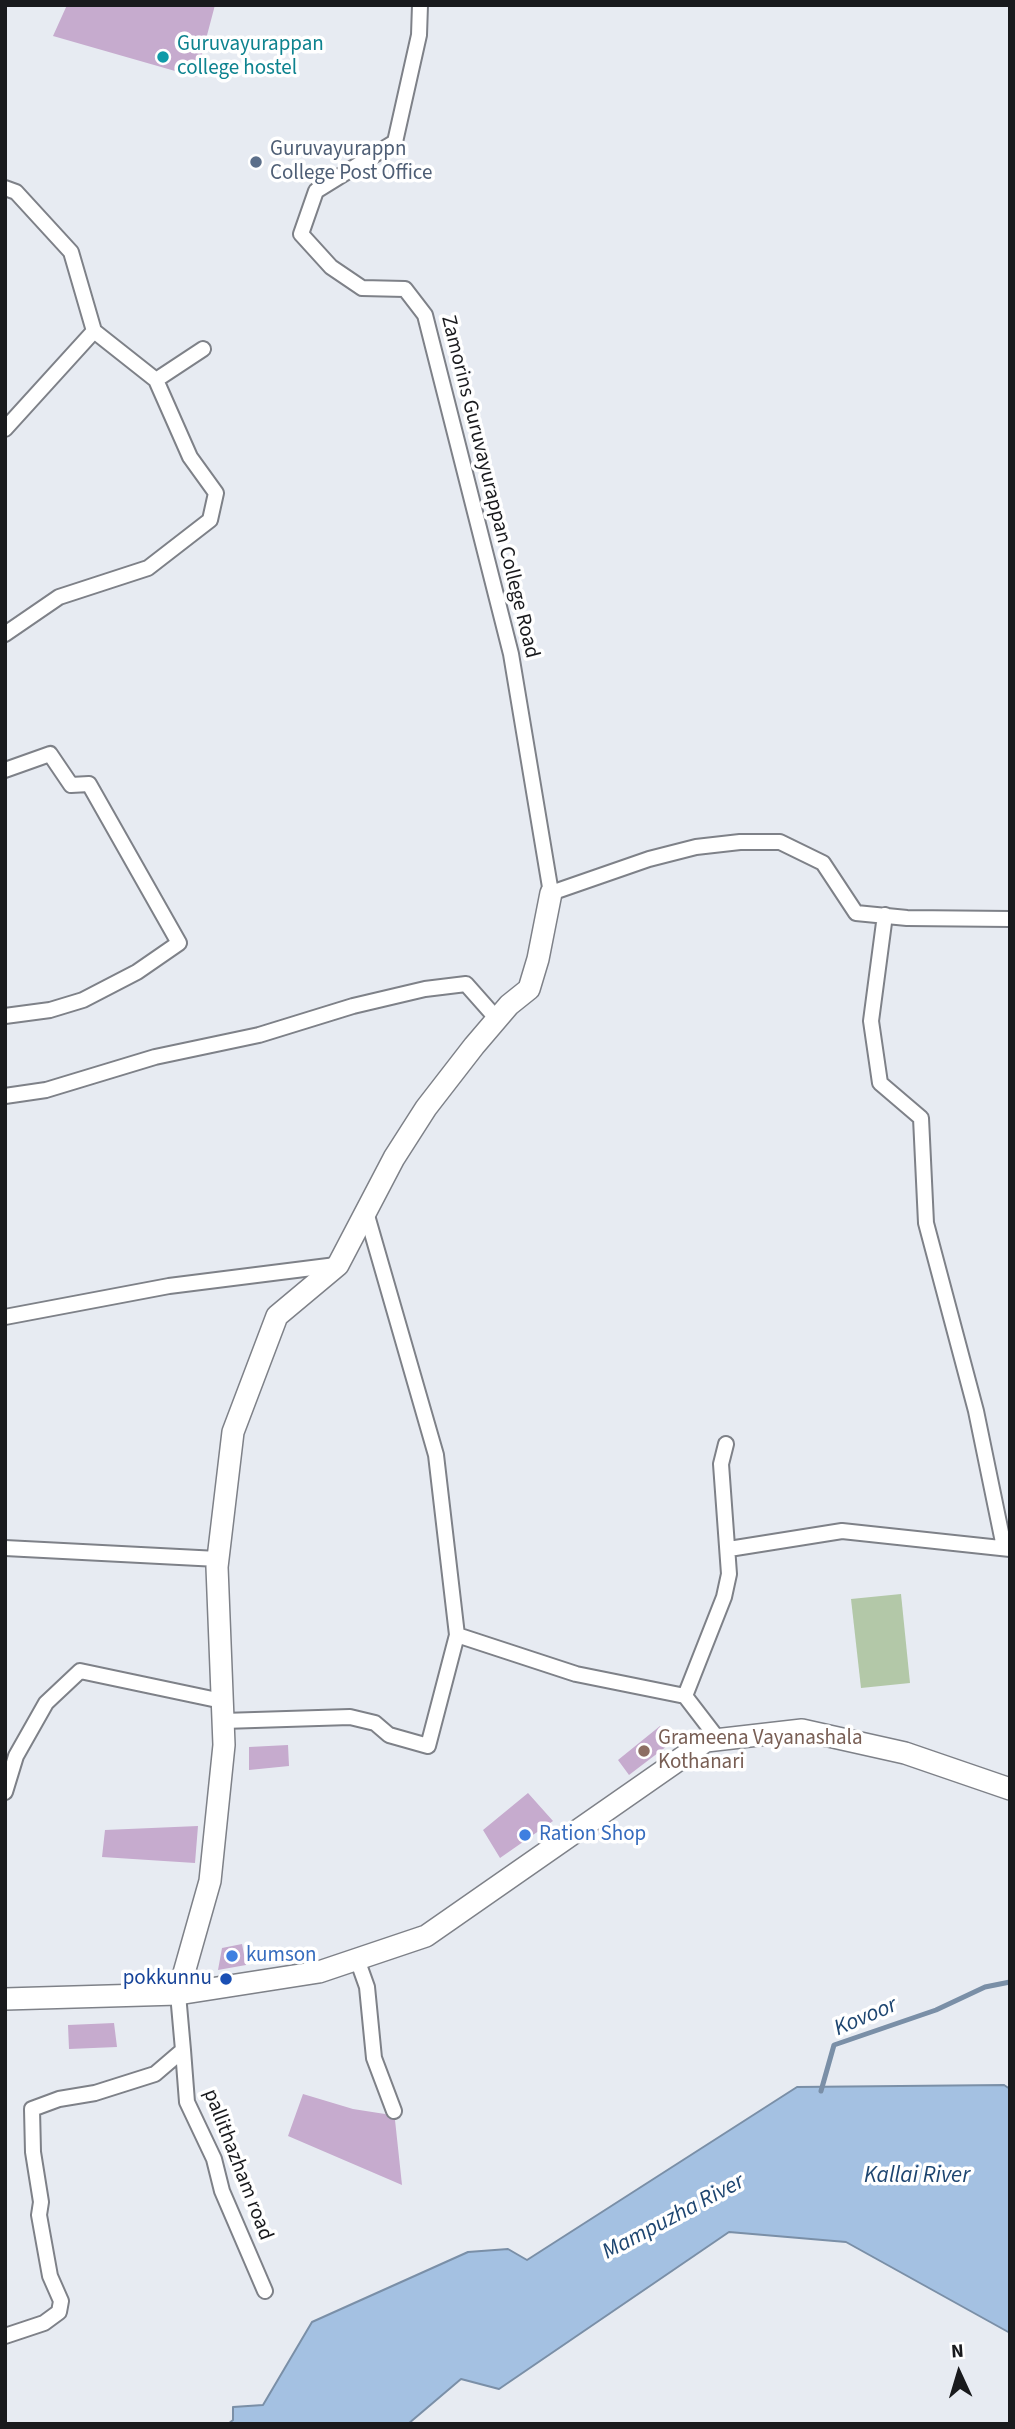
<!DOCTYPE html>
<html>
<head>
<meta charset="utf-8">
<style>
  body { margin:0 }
  #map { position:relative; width:1015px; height:2429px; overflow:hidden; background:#e7ebf2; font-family:"Source Sans 3",sans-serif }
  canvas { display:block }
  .frame { position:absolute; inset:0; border:7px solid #191a1d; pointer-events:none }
  .north { position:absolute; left:924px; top:2338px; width:70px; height:70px; -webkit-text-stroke:5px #fff; paint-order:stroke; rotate:356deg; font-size:19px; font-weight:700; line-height:28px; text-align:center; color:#191a1d }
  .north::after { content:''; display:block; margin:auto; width:24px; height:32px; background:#191a1d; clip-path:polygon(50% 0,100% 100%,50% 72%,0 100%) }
</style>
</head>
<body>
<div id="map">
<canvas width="1015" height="2429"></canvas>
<div class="frame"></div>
<div class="north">N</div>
</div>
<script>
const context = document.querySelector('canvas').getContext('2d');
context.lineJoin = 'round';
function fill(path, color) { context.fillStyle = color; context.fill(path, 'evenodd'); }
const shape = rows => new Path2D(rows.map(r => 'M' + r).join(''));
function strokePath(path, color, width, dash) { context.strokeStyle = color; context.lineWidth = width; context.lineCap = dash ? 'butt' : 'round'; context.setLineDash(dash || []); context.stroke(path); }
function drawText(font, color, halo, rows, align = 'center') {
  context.font = font + ' "Source Sans 3",sans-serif'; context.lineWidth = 7; context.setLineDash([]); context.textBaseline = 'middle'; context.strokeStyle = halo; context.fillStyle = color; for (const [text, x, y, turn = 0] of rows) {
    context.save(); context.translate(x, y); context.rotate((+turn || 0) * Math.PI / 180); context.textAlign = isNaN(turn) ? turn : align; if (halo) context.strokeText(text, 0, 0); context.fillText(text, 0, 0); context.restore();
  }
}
const green = shape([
  [901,1594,910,1683,861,1688,851,1599]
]);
const water = shape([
  [1004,2085,1010,2089,1010,2333,846,2242,729,2232,499,2389,461,2379,408,2424,228,2424,233,2420,233,2407,263,2405,312,2322,468,2252,508,2249,527,2260,797,2087,1004,2085]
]);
const stream = shape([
  [821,2091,834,2045,936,2010,985,1987,1010,1982]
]);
const building = shape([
  [67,5,215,5,196,77,53,36],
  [660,1726,671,1743,629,1775,618,1760],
  [288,1745,289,1766,249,1770,249,1747],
  [528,1793,553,1821,500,1858,483,1830],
  [198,1826,195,1863,102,1857,105,1830],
  [242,1944,246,1965,218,1970,222,1948],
  [114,2023,117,2047,69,2049,68,2025],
  [303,2094,353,2109,385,2114,395,2120,402,2185,288,2136]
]);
const street = shape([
  [420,5,419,35,395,142,316,191,301,234,331,267,362,288,405,289,425,315,511,654,551,893,649,859,696,847,740,842,780,842,823,863,856,913,907,918,1010,919],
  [5,188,16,192,71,252,94,331],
  [5,429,94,331,156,380,203,349],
  [5,634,59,597,148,568,210,520,216,493,190,457,156,380],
  [5,770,50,754,71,785,89,784,179,943,137,972,83,1000,50,1010,5,1016],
  [885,915,871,1021,880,1083,921,1118,926,1223,976,1411,1004,1547],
  [5,1096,46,1090,155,1057,259,1035,353,1006,425,989,466,984,497,1019],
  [5,1317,169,1286,336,1265],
  [5,1548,218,1559],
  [729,1549,842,1531,1010,1549],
  [457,1635,576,1674,685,1696],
  [223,1721,350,1717,375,1723,389,1735,428,1746,457,1635,436,1455,366,1212],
  [718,1739,685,1696,724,1597,729,1574,721,1464,726,1444],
  [5,1792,16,1756,46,1703,80,1671,222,1701],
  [357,1959,367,1987,374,2058,394,2111],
  [183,2050,187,2102,214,2159,222,2191,265,2291],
  [5,2336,44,2323,59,2312,61,2301,50,2276,39,2215,41,2202,33,2152,32,2109,59,2099,95,2093,155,2074,183,2050,178,1994]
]);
const secondary = shape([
  [178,1994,210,1881,224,1745,217,1567,233,1432,277,1316,338,1265,394,1158,426,1108,474,1046,509,1005,529,989,538,959,551,893],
  [5,1999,178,1994,319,1972,426,1936,706,1741,802,1730,905,1753,1010,1789]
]);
const markers = [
  [163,57,7,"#0f9aa8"],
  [256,162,7,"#5c6f8a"],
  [644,1751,7,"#8d6e63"],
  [525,1835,7,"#3f7fe0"],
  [232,1956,7,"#3f7fe0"],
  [226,1979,7,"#1a4fb4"]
];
const cultureNames = [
  ["Guruvayurappan",177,45],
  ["college hostel",177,69]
];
const serviceNames = [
  ["Guruvayurappn",270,150],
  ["College Post Office",270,174]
];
const streetNames = [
  ["Zamorins Guruvayurappan College Road",489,487,76],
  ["pallithazham road",237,2165,69]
];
const educationNames = [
  ["Grameena Vayanashala",658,1739],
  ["Kothanari",658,1763]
];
const shopNames = [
  ["Ration Shop",539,1835],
  ["kumson",246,1956]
];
const transitNames = [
  ["pokkunnu",212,1979]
];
const waterNames = [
  ["Kovoor",866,2018,-23],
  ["Kallai River",917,2177],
  ["Mampuzha River",674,2218,-28]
];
fill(green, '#b3c8a8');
fill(water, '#a4c1e2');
strokePath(water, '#7a8fa7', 2);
strokePath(stream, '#7a8fa7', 5);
fill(building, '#c6abce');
strokePath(street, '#7e8188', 18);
strokePath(secondary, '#7e8188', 24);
strokePath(street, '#fff', 14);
strokePath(secondary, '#fff', 21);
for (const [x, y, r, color] of markers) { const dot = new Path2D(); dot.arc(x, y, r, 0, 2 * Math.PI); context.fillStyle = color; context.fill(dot); strokePath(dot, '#fff', 2.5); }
drawText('21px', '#0d838f', '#fff', cultureNames, 'left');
drawText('21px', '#4e5e75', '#fff', serviceNames, 'left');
drawText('21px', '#191a1d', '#fff', streetNames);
drawText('21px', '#785e54', '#fff', educationNames, 'left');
drawText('21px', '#366cbe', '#fff', shopNames, 'left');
drawText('21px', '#164399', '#fff', transitNames, 'right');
drawText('italic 23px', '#1d4570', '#fff', waterNames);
</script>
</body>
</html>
